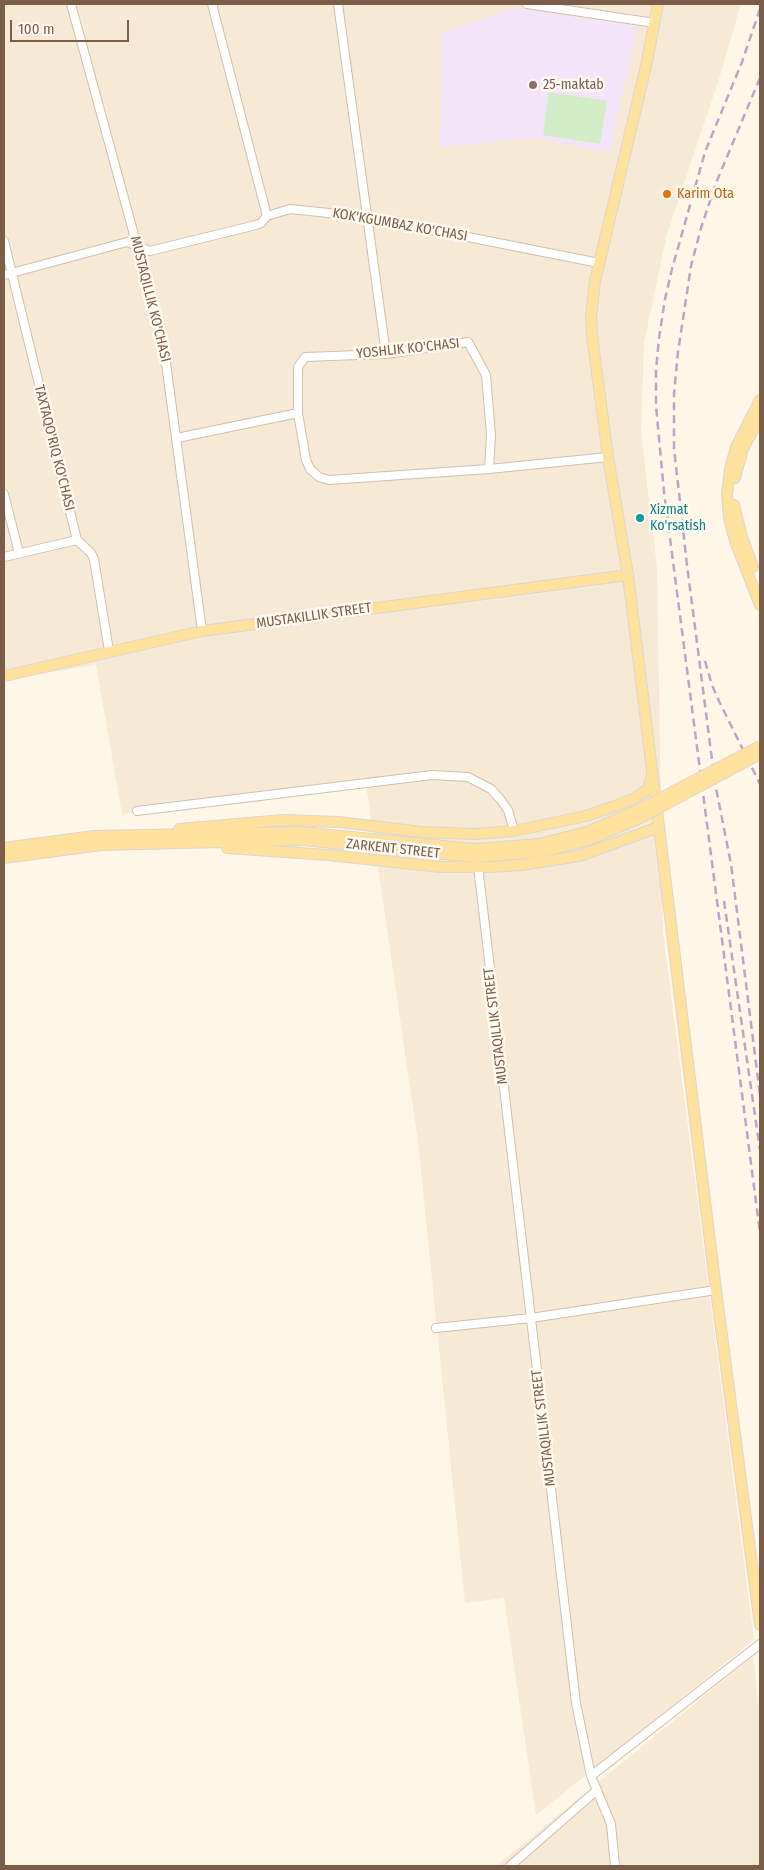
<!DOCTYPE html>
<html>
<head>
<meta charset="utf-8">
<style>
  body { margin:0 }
  #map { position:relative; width:764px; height:1870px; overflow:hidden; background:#fef7e8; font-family:"Fira Sans Condensed",sans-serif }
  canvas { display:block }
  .frame { position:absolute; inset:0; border:5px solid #7a5e4a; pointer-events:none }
  .scale { position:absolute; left:10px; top:20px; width:119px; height:22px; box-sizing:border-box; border:2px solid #7a5e4a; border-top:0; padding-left:6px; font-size:15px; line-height:18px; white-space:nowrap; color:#7a5e4a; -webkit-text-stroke:4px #fffaf0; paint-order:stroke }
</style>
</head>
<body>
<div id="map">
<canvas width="764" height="1870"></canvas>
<div class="frame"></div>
<div class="scale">100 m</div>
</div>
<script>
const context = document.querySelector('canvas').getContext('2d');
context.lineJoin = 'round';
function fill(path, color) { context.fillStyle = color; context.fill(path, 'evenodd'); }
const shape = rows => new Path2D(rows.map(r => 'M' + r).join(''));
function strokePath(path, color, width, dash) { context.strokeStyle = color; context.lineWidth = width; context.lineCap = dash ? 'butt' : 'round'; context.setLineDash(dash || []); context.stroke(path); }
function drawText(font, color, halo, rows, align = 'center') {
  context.font = font + ' "Fira Sans Condensed",sans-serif'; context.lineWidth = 5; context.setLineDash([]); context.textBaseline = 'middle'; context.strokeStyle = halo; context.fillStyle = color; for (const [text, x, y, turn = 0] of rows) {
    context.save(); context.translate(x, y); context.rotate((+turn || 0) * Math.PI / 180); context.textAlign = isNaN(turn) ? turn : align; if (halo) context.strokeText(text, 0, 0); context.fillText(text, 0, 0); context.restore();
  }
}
const residential = shape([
  [4,4,741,4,719,79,667,234,644,343,641,433,657,567,663,932,754,1640,536,1815,504,1598,465,1603,418,1142,365,778,122,814,96,665,4,680],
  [753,1656,760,1721,760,1866,496,1866]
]);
const education = shape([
  [515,8,638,26,610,152,537,138,440,147,442,33]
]);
const green = shape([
  [549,92,607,101,600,144,543,135]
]);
const minor = shape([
  [71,4,163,341,202,631],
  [212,4,267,216],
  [338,4,386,354],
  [527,4,655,23],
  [4,241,77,540,91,553,94,559,109,651],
  [4,275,127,242,150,251,256,225,261,223,267,216,290,209,367,217,599,263],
  [468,342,486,375,491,435,489,469,329,480,319,477,310,469,306,460,298,413,298,367,305,357,386,354,468,342],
  [177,438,298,413],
  [489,469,608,457],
  [4,494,19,553],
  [4,557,77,540],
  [137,811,432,775,468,777,491,789,500,799,508,810,514,831],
  [478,866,576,1703,591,1776,760,1644],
  [436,1328,531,1318,716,1290],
  [591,1776,611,1824,615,1866],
  [510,1866,597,1790]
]);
const major = shape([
  [658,4,646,66,595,281,591,317,592,335,608,457,628,575,716,1290,760,1625],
  [760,400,736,447,730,469,727,494,729,518,735,541,760,605],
  [735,478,743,449,760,417],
  [734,505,742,537,753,567],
  [4,676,202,631,628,575],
  [179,829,283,820,339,822,422,832,475,834,514,831,586,816,615,806,635,798,648,789,651,778],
  [4,848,94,836,300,832,475,849,539,844,587,832,638,810],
  [227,848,328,855,441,867,490,867,521,865,579,856,659,827],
  [4,858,101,845,302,840,476,857,541,852,589,840,640,818]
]);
const rail = shape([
  [760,9,742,62,705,152,672,269,665,299,659,338,656,370,656,406,664,492,760,1233],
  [760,78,716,183,701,228,691,266,678,352,674,394,674,448,687,565,715,783,731,864,760,1095],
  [705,661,712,685,719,701,760,784],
  [724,901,760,1150]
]);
const majorBridge = shape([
  [638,810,760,746],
  [640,818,760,754]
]);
const markers = [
  [533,85,5,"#8d6e63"],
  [667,194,5,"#e8710a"],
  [640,518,5,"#0f9aa8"]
];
const educationNames = [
  ["25-maktab",543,85]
];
const foodNames = [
  ["Karim Ota",677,194]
];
const streetNames = [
  ["KOK'KGUMBAZ KO'CHASI",400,225,10],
  ["MUSTAQILLIK KO'CHASI",150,299,76],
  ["YOSHLIK KO'CHASI",408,349,-6],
  ["TAXTAQO'RIQ KO'CHASI",54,448,76],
  ["MUSTAKILLIK STREET",314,616,-8],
  ["ZARKENT STREET",393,849,6],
  ["MUSTAQILLIK STREET",496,1026,-97],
  ["MUSTAQILLIK STREET",544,1428,-97]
];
const cultureNames = [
  ["Xizmat",650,510],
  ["Ko'rsatish",650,526]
];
fill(residential, '#f6e9d6');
fill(education, '#f4e4fa');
fill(green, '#d2edc5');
strokePath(minor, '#d1bfac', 10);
strokePath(major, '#dcd5d0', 12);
strokePath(minor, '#fff', 8);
strokePath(major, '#ffe19e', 10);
strokePath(rail, '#bba4c9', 2.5, [8, 5]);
strokePath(majorBridge, '#dcd5d0', 12, []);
strokePath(majorBridge, '#ffe19e', 10);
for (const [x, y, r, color] of markers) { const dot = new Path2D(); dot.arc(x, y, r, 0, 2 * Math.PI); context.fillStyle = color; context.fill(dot); strokePath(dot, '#fffaf0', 2); }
drawText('14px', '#785e54', '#fffaf0', educationNames, 'left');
drawText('14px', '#c56008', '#fffaf0', foodNames, 'left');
drawText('14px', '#7a5e4a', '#fffaf0', streetNames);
drawText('14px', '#0d838f', '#fffaf0', cultureNames, 'left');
</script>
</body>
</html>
